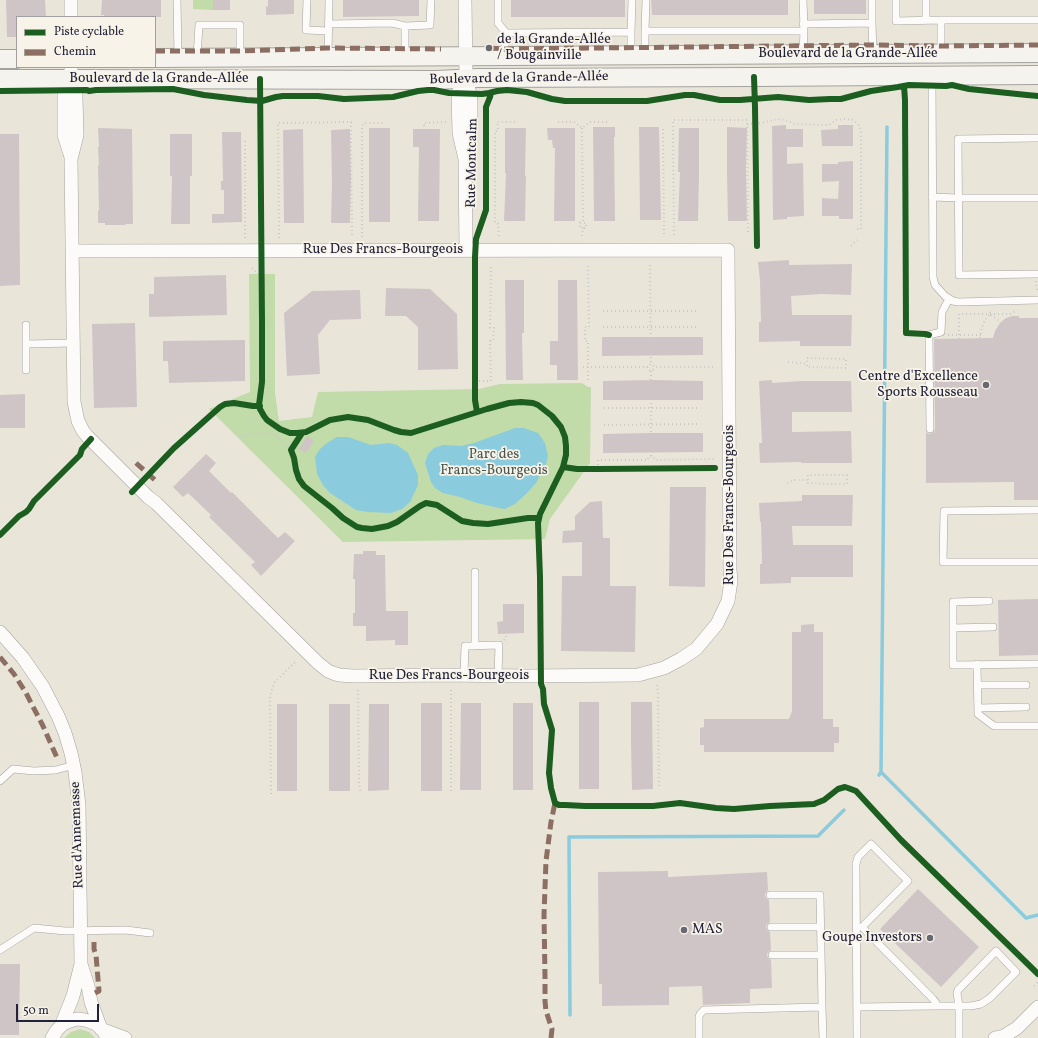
<!DOCTYPE html>
<html>
<head>
<meta charset="utf-8">
<style>
  body { margin:0 }
  #map { position:relative; width:1038px; height:1038px; overflow:hidden; background:#e9e6d9; font-family:Vollkorn,serif }
  canvas { display:block }
  .legend { position:absolute; left:16px; top:16px; width:140px; height:52px; box-sizing:border-box; background:#f7f3e8; border:1px solid #a29fa3; margin:0; padding:5px 7px; list-style:none; font-size:12px; color:#22223b }
  .legend li { display:flex; align-items:center; gap:8px; height:20px }
  .legend b { width:20px; border:1px solid #a29fa3 }
  .scale { position:absolute; left:16px; top:1004px; width:83px; height:18px; box-sizing:border-box; border:2px solid #22223b; border-top:0; padding-left:5px; font-size:12px; line-height:14px; white-space:nowrap; color:#22223b; -webkit-text-stroke:3px #f7f3e8; paint-order:stroke }
</style>
</head>
<body>
<div id="map">
<canvas width="1038" height="1038"></canvas>
<ul class="legend">
<li><b style="height:5px;background:#1b5e20"></b>Piste cyclable</li>
<li><b style="height:5px;background:#8d6e63"></b>Chemin</li>
</ul>
<div class="scale">50 m</div>
</div>
<script>
const context = document.querySelector('canvas').getContext('2d');
context.lineJoin = 'round';
function fill(path, color) { context.fillStyle = color; context.fill(path, 'evenodd'); }
const shape = rows => new Path2D(rows.map(r => 'M' + r).join(''));
function strokePath(path, color, width, dash) { context.strokeStyle = color; context.lineWidth = width; context.lineCap = dash ? 'butt' : 'round'; context.setLineDash(dash || []); context.stroke(path); }
function drawText(font, color, halo, rows, align = 'center') {
  context.font = font + ' Vollkorn,serif'; context.lineWidth = 3.5; context.setLineDash([]); context.textBaseline = 'middle'; context.strokeStyle = halo; context.fillStyle = color; for (const [text, x, y, turn = 0] of rows) {
    context.save(); context.translate(x, y); context.rotate((+turn || 0) * Math.PI / 180); context.textAlign = isNaN(turn) ? turn : align; if (halo) context.strokeText(text, 0, 0); context.fillText(text, 0, 0); context.restore();
  }
}
const green = shape([
  [193,0,213,0,213,10,193,9],
  [249,274,275,274,275,393,279,421,312,417,318,392,479,389,500,384,582,383,588,387,591,387,590,463,550,519,545,539,343,542,209,409,250,392],
  [80,1029,89,1032,95,1038,64,1038,71,1032]
]);
const water = shape([
  [515,428,524,428,538,433,545,443,548,456,546,464,536,483,527,493,515,504,505,509,499,508,477,503,460,497,443,493,435,488,431,482,425,463,428,454,434,448,443,445,461,446,474,443],
  [337,437,348,437,371,445,389,443,397,445,408,453,418,475,418,485,410,502,402,509,391,513,368,512,356,510,330,493,323,485,317,474,315,457,320,449,327,443]
]);
const stream = shape([
  [881,772,1026,918,1038,915],
  [879,775,881,772,887,127],
  [570,1015,569,837,818,836,844,810]
]);
const building = shape([
  [6,0,45,0,46,17,17,17,17,37,7,37],
  [102,0,161,0,161,17,104,17,104,15,101,15],
  [213,0,230,0,230,10,213,10],
  [268,0,294,0,294,14,266,15,266,6,268,7],
  [343,0,419,0,419,16,343,17],
  [511,0,625,0,625,17,511,17],
  [651,0,788,0,788,15,652,15],
  [814,0,866,0,866,14,814,14],
  [786,125,786,129,803,129,803,147,787,147,787,164,803,163,804,216,787,217,787,219,773,220,772,126],
  [838,125,853,125,853,146,822,146,821,130,838,129],
  [593,127,615,127,615,137,614,137,615,221,594,221],
  [639,127,659,127,661,220,640,220],
  [727,127,747,128,746,169,747,221,728,221,727,175],
  [98,128,132,129,133,224,125,224,126,225,105,225,105,223,98,223,98,210,99,210,98,165,99,165,98,147,99,147],
  [369,128,390,128,390,222,369,222],
  [505,128,526,128,525,176,526,176,525,221,504,221,506,173,505,173],
  [547,128,575,128,575,221,554,221,555,148,553,148,552,140,548,140],
  [679,128,699,128,699,177,698,221,678,221,680,172,678,172],
  [303,129,304,223,284,223,283,130],
  [350,129,351,178,350,223,331,223,332,182,331,130],
  [413,129,440,129,439,221,418,221,419,147,413,147],
  [222,132,241,132,242,222,212,223,212,214,224,214,224,190,221,190,221,181,223,181],
  [0,134,19,134,20,285,0,286],
  [170,134,192,134,192,176,190,176,190,224,171,224,172,176,170,176],
  [853,161,853,219,839,219,839,216,822,216,822,198,838,199,839,181,822,182,822,164,838,164,838,162],
  [789,260,789,265,852,264,851,295,821,294,791,296,792,315,852,315,851,346,800,346,800,341,759,342,759,322,761,322,760,281,758,262],
  [226,275,227,315,149,317,149,294,154,294,154,277],
  [505,280,524,280,524,333,522,333,523,380,506,380],
  [558,280,577,280,578,380,557,380,557,365,550,365,550,341,558,341],
  [386,288,430,289,457,314,458,369,418,370,418,327,406,316,385,316],
  [360,290,361,319,330,320,318,335,320,374,287,376,284,313,312,291],
  [1012,316,1019,316,1019,318,1038,318,1038,500,1014,500,1014,482,926,483,926,432,928,434,932,433,934,432,935,429,934,339,993,338,995,331,1000,323,1006,318],
  [135,323,137,407,94,408,92,324],
  [602,337,703,337,703,355,602,356],
  [245,340,245,381,169,383,168,361,163,361,163,341],
  [655,380,703,381,703,400,603,400,603,381],
  [772,380,772,383,800,381,851,381,852,412,792,412,792,432,851,431,852,463,801,463,801,462,760,463,759,443,762,443,759,381],
  [25,394,25,428,0,428,0,395],
  [650,433,703,433,703,452,603,453,603,434],
  [307,436,314,441,306,453,299,449],
  [206,454,216,463,209,471,231,493,232,492,278,538,285,532,295,541,261,576,251,565,255,562,209,517,211,515,188,493,183,497,173,487],
  [670,487,706,487,705,587,669,586],
  [802,495,853,495,852,526,792,526,793,545,853,545,853,577,791,577,791,583,760,584,760,564,762,564,761,522,760,522,759,503,802,501],
  [602,501,603,538,610,538,610,586,636,586,635,652,561,651,562,576,582,576,582,542,562,543,563,531,575,530,575,516,590,502],
  [363,551,376,551,376,555,385,555,386,611,408,611,408,645,395,645,395,640,366,641,366,626,353,626,353,613,355,613,355,579,353,579,354,554,363,554],
  [1038,599,1038,655,999,656,998,600],
  [503,604,524,604,524,633,498,634,497,622,503,621],
  [814,624,814,632,823,632,823,719,833,719,833,727,839,727,839,743,834,743,834,752,704,752,704,745,700,745,700,728,704,727,704,719,789,719,792,711,792,632,801,632,801,625],
  [579,702,599,702,599,789,579,789],
  [631,702,652,702,653,789,632,790,631,744],
  [421,703,442,703,442,791,421,791],
  [461,703,481,703,481,790,460,790],
  [513,703,533,703,533,790,513,790],
  [277,704,297,704,297,791,277,791],
  [329,704,350,704,350,791,329,791],
  [369,704,389,704,389,790,368,791],
  [668,871,668,877,767,872,768,890,766,892,765,895,766,898,769,900,770,922,767,924,766,927,767,930,770,932,771,950,768,952,767,955,768,958,771,960,772,988,750,989,750,1003,703,1005,702,986,669,987,669,1005,602,1006,602,984,599,984,598,872],
  [918,889,979,947,941,987,880,929],
  [0,964,20,964,19,1035,0,1035]
]);
const path = shape([
  [558,122,574,122,582,128,590,122,607,122],
  [747,124,762,123,778,119,785,120,795,124,825,125,829,125,836,120,845,119,853,120,858,124,861,130,861,229,856,229],
  [424,126,424,123,446,122],
  [582,128,583,223],
  [663,129,664,235],
  [245,141,245,238],
  [674,235,673,120,747,120,748,235],
  [499,236,498,224,495,223,495,131,498,131,497,122,518,122],
  [582,236,583,228,580,228,580,223,586,223,586,228,583,228],
  [362,237,362,126,364,123,383,123],
  [279,238,278,123,351,122,352,237],
  [851,246,857,240],
  [650,265,651,364],
  [588,266,589,327,585,327,585,341,588,341,588,381],
  [252,268,267,283],
  [1036,281,1037,291],
  [603,311,698,311],
  [991,315,1001,322],
  [603,327,698,327],
  [948,335,981,335],
  [980,338,981,330,985,320,990,314,990,309],
  [959,339,959,314,1011,314,1017,310],
  [788,362,807,364,807,367,846,368,846,359,807,358,807,364],
  [583,367,647,367,648,365,651,364,653,365,654,367,714,367],
  [647,367,649,370,651,371,653,370,654,367],
  [475,381,491,381,490,341,493,341,494,328,490,328,491,266],
  [604,408,698,408],
  [544,410,546,408],
  [251,417,260,406],
  [604,425,698,424],
  [276,436,283,424],
  [240,437,256,433,271,434,280,439,291,450],
  [298,440,303,443],
  [651,456,651,371],
  [598,469,598,460,648,460,648,458,651,456,654,458,655,460,714,459],
  [787,483,794,480,808,480,808,483,828,484,847,484,847,475,808,475,808,480],
  [504,640,506,638,506,633],
  [657,685,658,693,659,787],
  [358,690,359,785,361,793],
  [451,690,451,791],
  [271,794,270,696,274,683,296,661],
  [1034,986,1038,982]
]);
const lane = shape([
  [177,0,178,58],
  [307,0,306,30,328,31],
  [498,0,498,23,506,33],
  [803,0,804,29],
  [872,0,872,23],
  [896,0,896,21,941,20],
  [926,21,926,0],
  [328,24,392,23,405,26,430,25,431,0],
  [803,24,872,23,873,54],
  [645,31,646,0],
  [631,32,632,0],
  [941,53,941,20,1038,20],
  [645,55,645,31,804,31,803,54],
  [405,56,405,26],
  [504,56,506,33,631,32,631,55],
  [197,57,199,25,240,25,240,57],
  [328,57,329,0],
  [932,77,933,277,935,285,945,296,953,301,958,302,1038,300],
  [1038,138,958,139,959,275,1038,274],
  [932,197,959,198,1038,198],
  [26,325,26,370],
  [27,344,73,343],
  [930,429,929,335,941,332,942,312,949,299],
  [1038,510,944,511,943,562,1038,562],
  [989,601,953,602,953,665,1038,664],
  [953,628,993,627],
  [475,646,475,572],
  [977,664,978,714,994,726,1038,726],
  [464,675,465,646,499,645,498,675],
  [978,685,1026,685],
  [978,708,1026,707],
  [0,781,13,769,34,771,56,770,74,765],
  [770,895,820,895,822,1007],
  [771,927,821,927],
  [0,950,34,928,65,931,126,930,150,933],
  [772,955,821,955],
  [857,1007,936,1006,971,1006,981,1004,990,998,1016,972,996,951,958,990,957,993,959,1006,959,1038],
  [699,1038,699,1017,700,1014,704,1010,822,1007,823,1038],
  [857,1038,856,864,858,857,871,844,908,881,862,927,933,999,936,1003,936,1006]
]);
const street = shape([
  [71,0,71,17],
  [465,0,466,78,470,94,471,101,471,132,466,156],
  [71,67,71,79,76,90,76,98,77,135,71,159,74,402,78,421,83,431,87,436,148,497,156,503,318,663,328,671,333,673,339,675,353,676,442,675,529,676,638,675,664,668,681,659,696,649,702,642,717,624,728,601,731,581,730,570,728,250,72,251],
  [466,78,458,93,459,133,465,159,466,250],
  [71,157,64,135,64,90,71,79],
  [0,632,23,658,43,687,58,716,65,733,71,753,75,772,79,805,81,964,88,986,91,1002,101,1029],
  [61,1026,73,996,81,964],
  [101,1029,125,1038],
  [52,1038,57,1030,63,1024,70,1021,77,1019,85,1020,96,1024,103,1030,107,1038],
  [995,1038,1004,1036,1017,1028,1038,1007]
]);
const secondary = shape([
  [155,58,1038,53],
  [0,59,17,59],
  [0,79,71,79,437,80,477,78,754,77,1038,75]
]);
const quiet = shape([
  [489,48,505,49,872,45,941,46,1038,45],
  [155,51,240,51,328,48,441,49],
  [136,463,156,481],
  [0,657,14,674,26,693,43,726,58,760],
  [94,942,94,949,96,955,99,991,95,993],
  [551,1038,552,1029,546,1011,545,1001,545,977,544,915,546,861,551,822,555,803]
]);
const cycleway = shape([
  [754,77,755,107,757,246],
  [260,79,262,322,262,382,259,405,260,409,264,416,267,420,280,429,290,433,297,433,306,432,330,420,348,417,368,420,394,430,401,432,411,433,487,409,509,403,521,402,533,403,538,405,552,416,561,427,565,437,566,446,566,455,563,467,540,514,538,523,540,577,541,684,543,689,544,704,552,730,549,773,551,788,555,803,559,805,565,805,585,806,653,806,680,803,716,808,734,809,770,806,814,804,824,800,838,789,845,787,848,788,856,791,901,840,1038,974],
  [904,86,905,100,906,333,925,334,929,335],
  [0,91,87,90,89,91,96,90,173,89,204,95,247,100,262,101,276,97,283,96,318,96,344,99,393,97,418,91,428,90,434,90,449,93,482,94,489,93,497,91,507,90,527,92,552,99,565,101,647,101,685,95,694,95,720,100,740,100,778,97,809,100,830,99,841,99,871,91,898,87,909,85,946,86,952,85,969,89,1027,95,1038,96],
  [477,412,475,400,475,257,476,239,486,210,486,107,490,97,491,93],
  [302,433,291,450,294,458,296,470,299,479,304,486,332,508,343,518,357,527,362,528,372,529,388,526,397,522,420,506,426,503,437,505,462,521,473,523,488,524,528,518,539,518],
  [563,467,577,469,598,469,715,468],
  [132,492,174,448,220,407,225,404,234,403,253,406,260,406],
  [0,535,19,516,26,512,29,509,34,501,80,455,82,449,91,439]
]);
const markers = [
  [489,48,4,"#686772"],
  [986,385,4,"#686772"],
  [684,930,4,"#686772"],
  [930,938,4,"#686772"]
];
const poiNames = [
  ["de la Grande-Allée",497,40],
  ["/ Bougainville",497,56],
  ["Centre d'Excellence",978,377,"right"],
  ["Sports Rousseau",978,393,"right"],
  ["MAS",692,930],
  ["Goupe Investors",922,938,"right"]
];
const streetNames = [
  ["Boulevard de la Grande-Allée",848,54],
  ["Boulevard de la Grande-Allée",159,79],
  ["Boulevard de la Grande-Allée",519,79,-1],
  ["Rue Montcalm",473,163,-89],
  ["Rue Des Francs-Bourgeois",383,250],
  ["Rue Des Francs-Bourgeois",730,505,-90],
  ["Rue Des Francs-Bourgeois",449,676],
  ["Rue d'Annemasse",78,835,-92]
];
const parkNames = [
  ["Parc des",494,455],
  ["Francs-Bourgeois",494,471]
];
fill(green, '#c1dba9');
fill(water, '#8acbde');
strokePath(stream, '#8acbde', 3.5);
fill(building, '#cfc5c6');
strokePath(lane, '#a4a29e', 8);
strokePath(street, '#a4a29e', 14);
strokePath(secondary, '#a4a29e', 20);
strokePath(path, '#cac9c8', 2, [1, 3]);
strokePath(lane, '#fcfbf9', 7);
strokePath(street, '#fcfbf9', 13);
strokePath(secondary, '#f5f3ee', 18);
strokePath(quiet, '#8d6e63', 5, [10, 5]);
strokePath(cycleway, '#1b5e20', 6);
for (const [x, y, r, color] of markers) { const dot = new Path2D(); dot.arc(x, y, r, 0, 2 * Math.PI); context.fillStyle = color; context.fill(dot); strokePath(dot, '#f7f3e8', 1.5); }
drawText('14px', '#22223b', '#f7f3e8', poiNames, 'left');
drawText('14px', '#22223b', '#f7f3e8', streetNames);
drawText('14px', '#485750', '#f7f3e8', parkNames);
</script>
</body>
</html>
